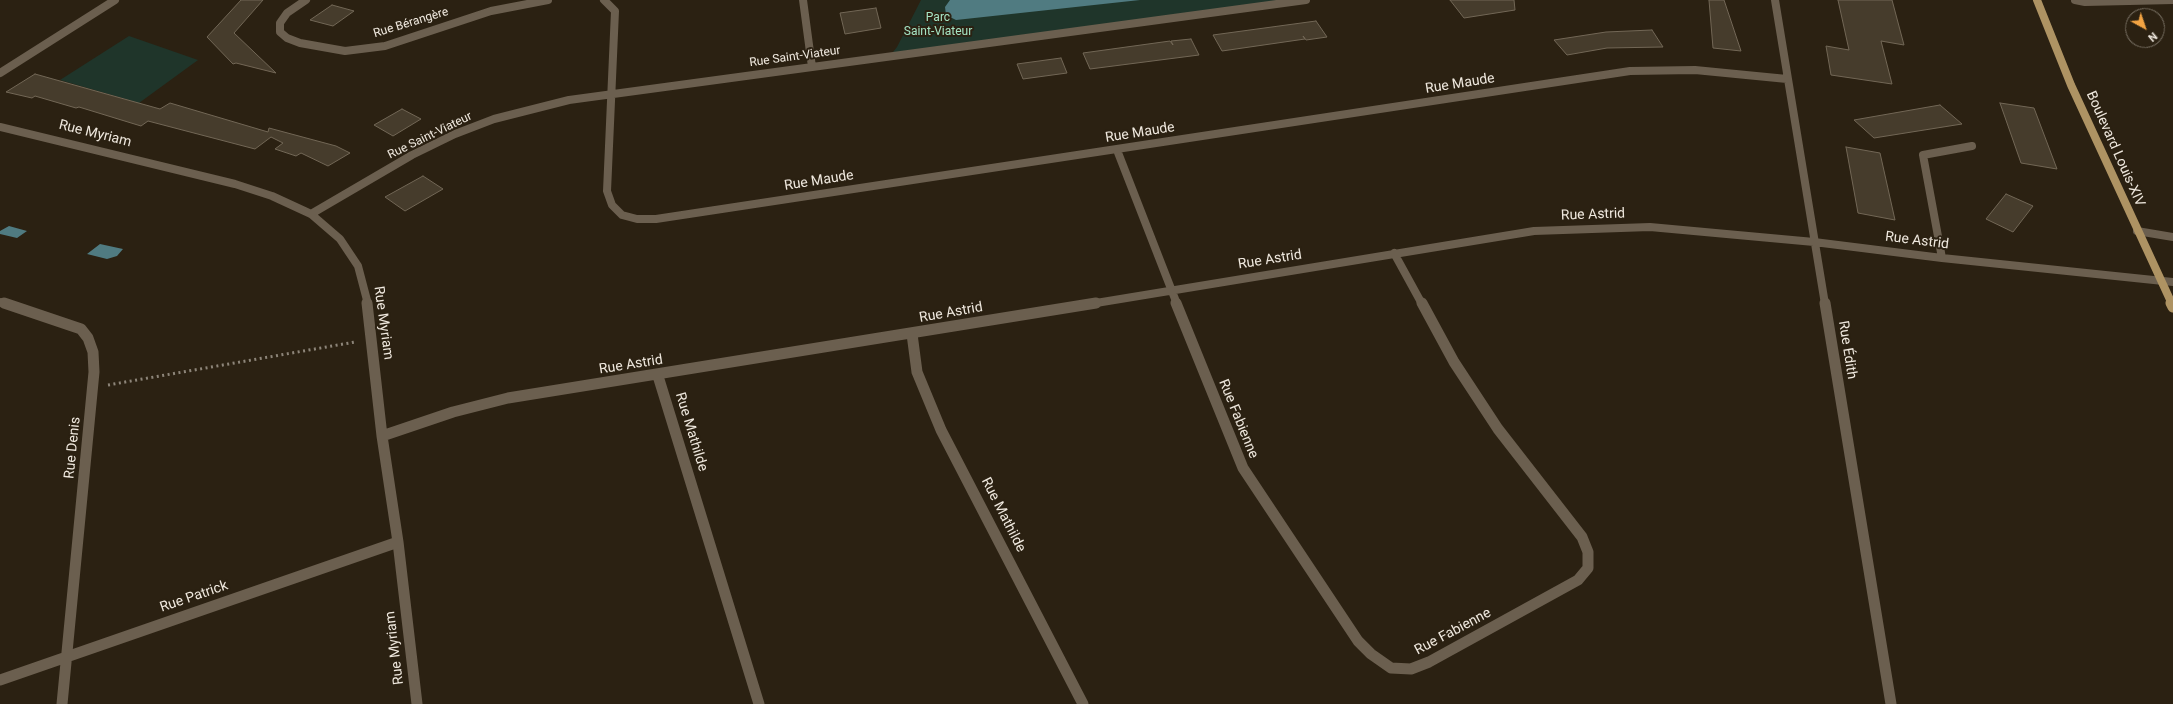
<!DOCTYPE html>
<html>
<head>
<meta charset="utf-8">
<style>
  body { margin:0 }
  #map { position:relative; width:2173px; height:704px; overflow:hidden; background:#2b2112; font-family:Roboto,sans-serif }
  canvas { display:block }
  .north { position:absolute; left:2125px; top:8px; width:40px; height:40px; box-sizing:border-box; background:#2b2112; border:1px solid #797164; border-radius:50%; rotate:140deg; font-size:11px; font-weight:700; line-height:16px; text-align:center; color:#efe8de }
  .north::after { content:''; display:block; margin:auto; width:14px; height:18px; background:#f3a443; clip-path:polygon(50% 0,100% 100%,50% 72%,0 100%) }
</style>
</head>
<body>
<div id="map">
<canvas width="2173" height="704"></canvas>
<div class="north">N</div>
</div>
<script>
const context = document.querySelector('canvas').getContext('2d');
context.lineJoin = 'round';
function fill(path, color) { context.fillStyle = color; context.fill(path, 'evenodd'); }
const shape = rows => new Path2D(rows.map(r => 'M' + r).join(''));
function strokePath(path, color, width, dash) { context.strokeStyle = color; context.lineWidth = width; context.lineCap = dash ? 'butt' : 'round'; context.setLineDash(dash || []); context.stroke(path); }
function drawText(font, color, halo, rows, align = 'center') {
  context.font = font + ' Roboto,sans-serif'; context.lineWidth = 4; context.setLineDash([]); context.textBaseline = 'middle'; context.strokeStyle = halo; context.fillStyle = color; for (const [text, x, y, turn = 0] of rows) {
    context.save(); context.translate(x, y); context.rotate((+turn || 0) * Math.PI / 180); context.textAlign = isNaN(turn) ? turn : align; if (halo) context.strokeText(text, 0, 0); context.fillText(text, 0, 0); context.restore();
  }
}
const green = shape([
  [921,0,1306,0,889,57,897,47],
  [129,36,198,60,139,103,60,80]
]);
const water = shape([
  [950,0,1140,0,956,20,946,15,945,7],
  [9,226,27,231,17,238,0,234,0,231],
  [100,244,123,249,117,256,107,259,87,254]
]);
const building = shape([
  [241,0,263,0,234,33,276,73,236,63,233,64,207,37,241,0],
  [1450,0,1514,0,1515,10,1464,18,1450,0],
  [1709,0,1724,0,1741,51,1713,48,1709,0],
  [1838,0,1892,0,1904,45,1881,41,1892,84,1831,75,1826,46,1849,50,1838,0],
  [332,5,354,11,333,26,310,20,332,5],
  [876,8,881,28,845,34,840,13,876,8],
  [1316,21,1327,37,1306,40,1303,36,1305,39,1222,51,1213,35,1316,21],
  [1652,30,1663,47,1607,48,1567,55,1554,40,1606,32,1652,30],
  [1191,39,1199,55,1090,69,1083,53,1170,41,1173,45,1171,41,1191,39],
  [1061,58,1067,73,1023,79,1017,64,1061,58],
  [35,74,160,109,170,103,268,132,269,128,336,146,350,153,328,166,301,153,296,156,275,149,283,143,271,137,255,149,148,121,141,126,79,107,76,108,35,96,32,98,6,92,35,74],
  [2000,103,2034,108,2057,169,2021,163,2000,103],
  [1940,105,1962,124,1874,138,1854,120,1940,105],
  [402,109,421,119,393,136,374,125,402,109],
  [1846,147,1880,153,1895,220,1858,213,1846,147],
  [423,176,443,189,405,211,385,197,423,176],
  [2006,194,2033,206,2013,232,1986,219,2006,194]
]);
const path = shape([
  [108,385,355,342]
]);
const minorFar1 = shape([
  [306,0,287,13,280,23,280,32,287,38,300,43,345,51,385,46,491,11,548,0],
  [604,0,615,11,607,191,612,205,622,215,637,219,656,219,1630,71,1695,70,1787,79],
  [803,0,812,67],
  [1775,0,1825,304],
  [2075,0,2085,2,2173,0],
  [0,73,115,0],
  [0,127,235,184,272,196,311,214,340,239,358,266,368,304],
  [1117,150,1177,304],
  [311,214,412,155,455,134,494,119,569,100,1306,0],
  [2137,231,2173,237],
  [1394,253,1422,304],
  [1942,258,1923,155,1972,146],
  [0,302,7,304],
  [1090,304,1534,231,1650,227,1814,242,1942,258,2173,282]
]);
const minor = shape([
  [4,303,81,329,88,338,93,352,94,372,62,704],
  [367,303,382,436,398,542,417,704],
  [1176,303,1243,468,1358,641,1371,654,1391,668,1411,669,1429,662,1578,580,1588,568,1588,552,1582,537,1498,429,1454,362,1422,303],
  [1825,303,1891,704],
  [912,334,917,372,941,430,1083,704],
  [658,376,759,704],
  [382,436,453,412,508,398,1096,303],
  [0,680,398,542]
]);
const majorFar1 = shape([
  [2037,0,2071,85,2172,304]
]);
const major = shape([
  [2171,303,2173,307]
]);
const farParknames = [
  ["Parc",938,18],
  ["Saint-Viateur",938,32]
];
const farStreetnames = [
  ["Rue Bérangère",411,23,-17],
  ["Rue Saint-Viateur",795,57,-8],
  ["Rue Saint-Viateur",430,136,-26]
];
const streetNames = [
  ["Rue Maude",1460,84,-9],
  ["Rue Maude",1140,133,-9],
  ["Rue Myriam",95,134,14],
  ["Boulevard Louis-XIV",2115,149,66],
  ["Rue Maude",819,181,-9],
  ["Rue Astrid",1593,215,-2],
  ["Rue Astrid",1917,241,7],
  ["Rue Astrid",1270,260,-9],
  ["Rue Astrid",951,313,-10],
  ["Rue Myriam",383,323,82],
  ["Rue Édith",1847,350,81],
  ["Rue Astrid",631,365,-9],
  ["Rue Fabienne",1238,419,68],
  ["Rue Mathilde",691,432,73],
  ["Rue Denis",73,448,-84],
  ["Rue Mathilde",1003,515,63],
  ["Rue Patrick",194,597,-19],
  ["Rue Fabienne",1453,632,-28],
  ["Rue Myriam",395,648,-97]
];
fill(green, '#1f352a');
fill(water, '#507b81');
fill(building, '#463c2c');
strokePath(building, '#726756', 1);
strokePath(path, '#8d8579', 3, [2, 3.5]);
strokePath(minorFar1, '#6b5f4f', 8);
strokePath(minor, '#6b5f4f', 11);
strokePath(majorFar1, '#ae9363', 8);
strokePath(major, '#ae9363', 11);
drawText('12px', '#a5e4c4', '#2b2112', farParknames);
drawText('12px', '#efe8de', '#2b2112', farStreetnames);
drawText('14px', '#efe8de', '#2b2112', streetNames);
</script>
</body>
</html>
